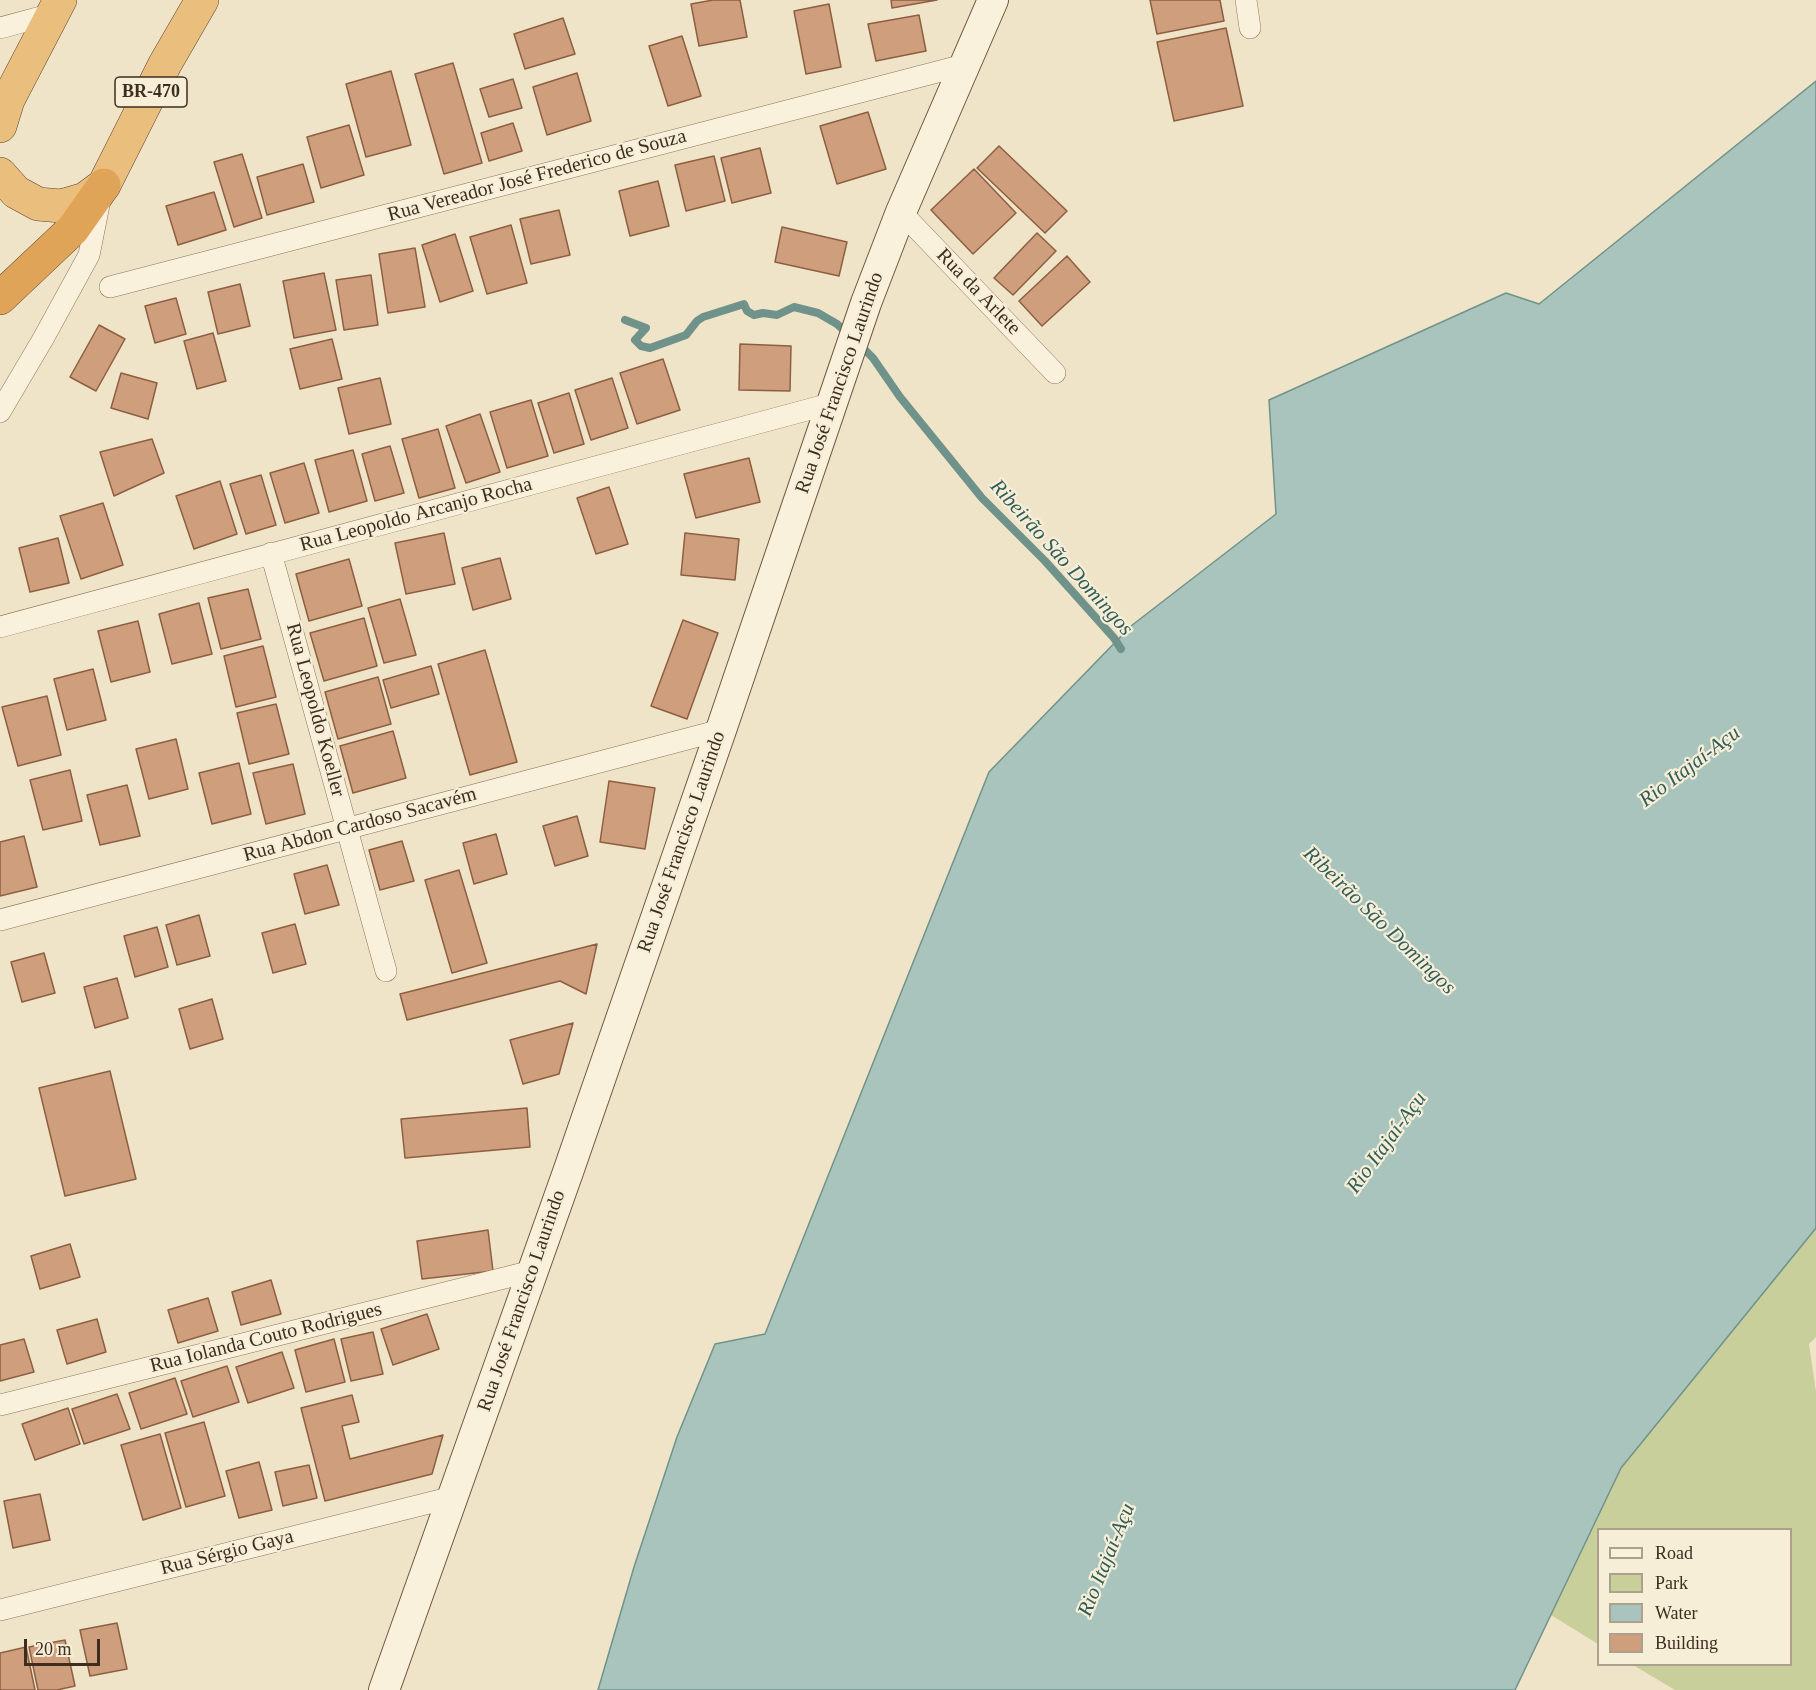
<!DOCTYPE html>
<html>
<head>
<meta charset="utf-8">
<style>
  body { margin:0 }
  #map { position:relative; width:1816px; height:1690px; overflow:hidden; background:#f0e4c8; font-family:Georgia,serif }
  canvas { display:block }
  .legend { position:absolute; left:1597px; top:1528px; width:195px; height:138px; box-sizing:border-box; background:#f7eed8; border:2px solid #ada18e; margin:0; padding:8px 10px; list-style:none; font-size:18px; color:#3d2e20 }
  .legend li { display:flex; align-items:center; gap:12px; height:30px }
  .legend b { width:30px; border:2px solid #ada18e }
  .scale { position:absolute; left:24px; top:1639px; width:76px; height:27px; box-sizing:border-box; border:3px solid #3d2e20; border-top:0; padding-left:8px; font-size:18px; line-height:21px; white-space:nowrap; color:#3d2e20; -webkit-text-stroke:4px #f7eed8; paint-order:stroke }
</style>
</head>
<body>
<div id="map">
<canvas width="1816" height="1690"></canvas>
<ul class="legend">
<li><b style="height:8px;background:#faf1dc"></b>Road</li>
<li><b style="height:16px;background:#c9cf9b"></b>Park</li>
<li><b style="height:16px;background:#a9c4bc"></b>Water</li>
<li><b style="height:16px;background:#cf9f7d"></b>Building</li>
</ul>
<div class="scale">20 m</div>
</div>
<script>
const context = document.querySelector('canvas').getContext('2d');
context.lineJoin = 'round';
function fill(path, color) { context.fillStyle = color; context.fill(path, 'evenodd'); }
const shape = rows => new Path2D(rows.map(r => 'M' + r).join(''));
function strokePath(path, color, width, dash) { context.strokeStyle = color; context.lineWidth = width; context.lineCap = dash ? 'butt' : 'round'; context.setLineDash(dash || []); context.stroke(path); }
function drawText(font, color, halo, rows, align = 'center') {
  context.font = font + ' Georgia,serif'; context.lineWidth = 4.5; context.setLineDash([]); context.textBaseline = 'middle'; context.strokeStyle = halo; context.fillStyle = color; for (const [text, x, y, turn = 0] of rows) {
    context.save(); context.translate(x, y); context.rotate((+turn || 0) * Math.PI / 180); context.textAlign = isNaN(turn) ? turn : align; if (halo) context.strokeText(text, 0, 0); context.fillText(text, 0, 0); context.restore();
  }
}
const green = shape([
  [1816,1228,1816,1337,1809,1344,1816,1392,1816,1690,1675,1690,1633,1665,1790,1664,1790,1530,1598,1530,1598,1644,1551,1615,1621,1468]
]);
const water = shape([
  [1816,81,1816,1228,1621,1468,1515,1690,598,1690,634,1567,677,1437,715,1344,765,1334,989,772,1131,626,1276,514,1269,400,1506,293,1539,304,1816,81]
]);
const stream = shape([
  [625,320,646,328,635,340,641,346,650,348,686,335,697,321,703,317,744,304,747,311,754,315,763,313,777,315,794,307,818,313,837,324,849,335],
  [860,345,873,358,900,397,982,498,1045,561,1114,638,1121,649]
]);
const building = shape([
  [713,0,740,0,747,37,699,46,691,4,713,0],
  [891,0,937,0,892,8,891,0],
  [1150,0,1220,0,1224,21,1157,34,1150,0],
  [829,4,841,67,806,74,794,11,829,4],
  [919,15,926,51,876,61,868,24,919,15],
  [563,18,575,54,525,69,514,34,563,18],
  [1226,28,1243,106,1174,121,1157,42,1226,28],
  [682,36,701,96,668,106,649,46,682,36],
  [453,63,482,163,444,174,415,74,453,63],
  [391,71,411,145,366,157,346,84,391,71],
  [577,73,591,121,547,135,533,87,577,73],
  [513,79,522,108,489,117,480,89,513,79],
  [868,112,886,169,837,184,820,126,868,112],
  [513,123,522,151,489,161,481,133,513,123],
  [349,125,364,175,321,188,307,137,349,125],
  [999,146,1067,211,1045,233,977,168,999,146],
  [760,148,771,193,732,203,721,158,760,148],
  [242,154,262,218,234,227,214,162,242,154],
  [714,156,725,201,686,211,675,165,714,156],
  [303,164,314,202,267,215,257,177,303,164],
  [974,169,1016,213,973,254,931,210,974,169],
  [658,181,669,226,630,236,619,191,658,181],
  [214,192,226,230,178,245,166,206,214,192],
  [559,210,570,255,531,264,520,219,559,210],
  [511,225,527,283,487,294,470,237,511,225],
  [782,227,847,242,839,276,775,262,782,227],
  [1037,233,1056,251,1013,295,994,278,1037,233],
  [455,234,473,291,440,302,422,245,455,234],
  [415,248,425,307,388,313,379,254,415,248],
  [1067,256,1090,282,1042,326,1019,301,1067,256],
  [324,273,336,330,294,338,283,281,324,273],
  [371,275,378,325,344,330,336,280,371,275],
  [240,284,250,326,218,334,208,292,240,284],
  [176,298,186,334,155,343,145,306,176,298],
  [99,325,125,339,96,391,70,377,99,325],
  [213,333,226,381,197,389,184,341,213,333],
  [332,339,342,379,300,389,290,349,332,339],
  [740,344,791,346,790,391,739,390,740,344],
  [663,359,680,410,637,424,620,373,663,359],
  [121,373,157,383,148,419,111,408,121,373],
  [380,378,391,424,349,434,338,388,380,378],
  [612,378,628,428,591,440,575,390,612,378],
  [569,393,584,444,554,453,538,403,569,393],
  [531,400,548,456,507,468,490,412,531,400],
  [480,414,500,472,466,483,446,426,480,414],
  [438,429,455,488,419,498,402,439,438,429],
  [152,439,164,473,114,496,100,452,152,439],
  [390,446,404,493,375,501,362,454,390,446],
  [353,450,367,501,329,512,315,460,353,450],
  [749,458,760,502,696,518,684,474,749,458],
  [304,463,319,513,285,523,270,473,304,463],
  [261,475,276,525,246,534,230,484,261,475],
  [220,481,237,534,194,549,176,496,220,481],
  [609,487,628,544,596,554,577,498,609,487],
  [103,503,123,565,81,579,60,516,103,503],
  [444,533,455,584,406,594,395,543,444,533],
  [685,533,739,539,735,580,681,575,685,533],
  [58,538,69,583,30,592,19,548,58,538],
  [500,558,511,599,473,610,462,568,500,558],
  [349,559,362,606,309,621,296,574,349,559],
  [248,589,261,639,221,649,208,598,248,589],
  [400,599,416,655,384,663,368,608,400,599],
  [199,603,212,654,172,664,159,614,199,603],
  [364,618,377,666,324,681,310,633,364,618],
  [683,620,718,633,687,719,651,706,683,620],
  [138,621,150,672,111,682,98,631,138,621],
  [263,646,276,697,236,707,224,656,263,646],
  [485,650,517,762,470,775,438,664,485,650],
  [431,666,439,694,391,708,383,680,431,666],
  [93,669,106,720,67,730,54,679,93,669],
  [378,677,391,724,338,739,325,692,378,677],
  [47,696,61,755,18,766,2,707,47,696],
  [276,704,289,754,249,764,237,713,276,704],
  [393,731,406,778,353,793,340,746,393,731],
  [176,739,188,789,149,799,136,749,176,739],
  [239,763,251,814,212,824,199,773,239,763],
  [293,764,305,814,266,824,253,773,293,764],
  [70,770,82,821,43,830,30,780,70,770],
  [609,781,655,788,645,849,600,842,609,781],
  [127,785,140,836,100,845,87,795,127,785],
  [577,816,588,856,555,866,543,826,577,816],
  [496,834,507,874,474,884,463,843,496,834],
  [24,836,37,887,0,896,0,842,24,836],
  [402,841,414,881,380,890,369,850,402,841],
  [327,865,339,905,305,914,294,874,327,865],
  [459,870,487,963,452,973,425,880,459,870],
  [199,915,210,956,177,965,166,925,199,915],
  [295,924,306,964,273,973,262,933,295,924],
  [157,927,168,967,135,977,124,936,157,927],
  [597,944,586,994,560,981,407,1020,400,994,597,944],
  [44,953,55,993,22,1002,11,962,44,953],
  [117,978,128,1018,95,1028,84,987,117,978],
  [212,999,223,1039,190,1049,179,1009,212,999],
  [573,1023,559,1074,523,1084,510,1040,573,1023],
  [110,1071,136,1179,65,1196,39,1088,110,1071],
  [527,1108,530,1147,405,1158,401,1119,527,1108],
  [488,1230,493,1271,422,1279,417,1241,488,1230],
  [70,1244,80,1277,40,1289,31,1256,70,1244],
  [271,1280,281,1314,241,1325,232,1292,271,1280],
  [208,1298,218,1331,178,1343,168,1310,208,1298],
  [427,1314,439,1349,393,1365,381,1329,427,1314],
  [97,1319,106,1352,67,1364,57,1330,97,1319],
  [373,1332,383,1374,351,1381,341,1339,373,1332],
  [24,1339,34,1372,0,1381,0,1345,24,1339],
  [334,1339,345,1382,306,1392,295,1350,334,1339],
  [282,1352,294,1388,248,1403,236,1367,282,1352],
  [227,1366,239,1402,193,1417,181,1381,227,1366],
  [175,1378,187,1414,141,1429,129,1393,175,1378],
  [117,1394,130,1429,84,1444,72,1409,117,1394],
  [352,1395,359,1422,342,1426,350,1459,443,1435,432,1474,325,1501,301,1408,352,1395],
  [68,1408,80,1444,35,1460,22,1424,68,1408],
  [204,1422,225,1496,186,1507,165,1433,204,1422],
  [160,1434,181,1508,143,1520,121,1445,160,1434],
  [259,1462,272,1510,239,1518,226,1471,259,1462],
  [309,1465,317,1498,283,1506,275,1472,309,1465],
  [40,1494,50,1540,13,1548,4,1501,40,1494],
  [117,1623,127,1669,90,1676,80,1630,117,1623],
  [65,1640,75,1686,57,1690,38,1690,29,1647,65,1640],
  [26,1647,35,1690,0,1690,0,1653,26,1647]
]);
const minor = shape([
  [1246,0,1250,28],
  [0,28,52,14],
  [901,212,1055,373],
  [110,287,964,65],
  [0,412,43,339,89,255,100,200],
  [271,553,386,971],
  [0,627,833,403],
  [0,920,721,730],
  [0,1405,532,1271],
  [0,1610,453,1497]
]);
const secondary = shape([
  [384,1690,568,1172,721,730,866,303,901,212,993,0]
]);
const trunk = shape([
  [0,126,8,100,60,0],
  [0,174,16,192,38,204,61,206,85,199,104,185,165,64,202,0]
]);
const motorway = shape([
  [0,298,73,229,104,185]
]);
const shields = [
  [151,92,72]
];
const shieldNames = [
  ["BR-470",151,92]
];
const streetNames = [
  ["Rua Vereador José Frederico de Souza",537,176,-15],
  ["Rua da Arlete",978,292,46],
  ["Rua José Francisco Laurindo",840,383,-71],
  ["Rua Leopoldo Arcanjo Rocha",416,515,-15],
  ["Rua Leopoldo Koeller",315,710,75],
  ["Rua Abdon Cardoso Sacavém",360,825,-15],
  ["Rua José Francisco Laurindo",682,842,-71],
  ["Rua José Francisco Laurindo",522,1301,-71],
  ["Rua Iolanda Couto Rodrigues",266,1338,-14],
  ["Rua Sérgio Gaya",227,1553,-14]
];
const waterNames = [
  ["Ribeirão São Domingos",1061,558,48],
  ["Rio Itajaí-Açu",1690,767,-37],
  ["Ribeirão São Domingos",1379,921,44],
  ["Rio Itajaí-Açu",1387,1143,-54],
  ["Rio Itajaí-Açu",1107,1560,-68]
];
fill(green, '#c9cf9b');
fill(water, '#a9c4bc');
strokePath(water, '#6f938a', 1.5);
strokePath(stream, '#6f938a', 8);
fill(building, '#cf9f7d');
strokePath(building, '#8d5f41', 1.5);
strokePath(minor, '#8d765c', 22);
strokePath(secondary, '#6f573f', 32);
strokePath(trunk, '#5b4430', 34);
strokePath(motorway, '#5b4430', 34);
strokePath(minor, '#faf1dc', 21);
strokePath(secondary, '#faf1dc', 30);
strokePath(trunk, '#eabe7c', 33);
strokePath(motorway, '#e0a458', 33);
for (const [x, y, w] of shields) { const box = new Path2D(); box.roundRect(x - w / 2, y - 15, w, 30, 4.5); context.fillStyle = '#f7eed8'; context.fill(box); strokePath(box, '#3d2e20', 1.5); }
drawText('bold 18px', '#3d2e20', null, shieldNames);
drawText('20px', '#3d2e20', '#f7eed8', streetNames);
drawText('italic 21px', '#2f5d5a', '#f7eed8', waterNames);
</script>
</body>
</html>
